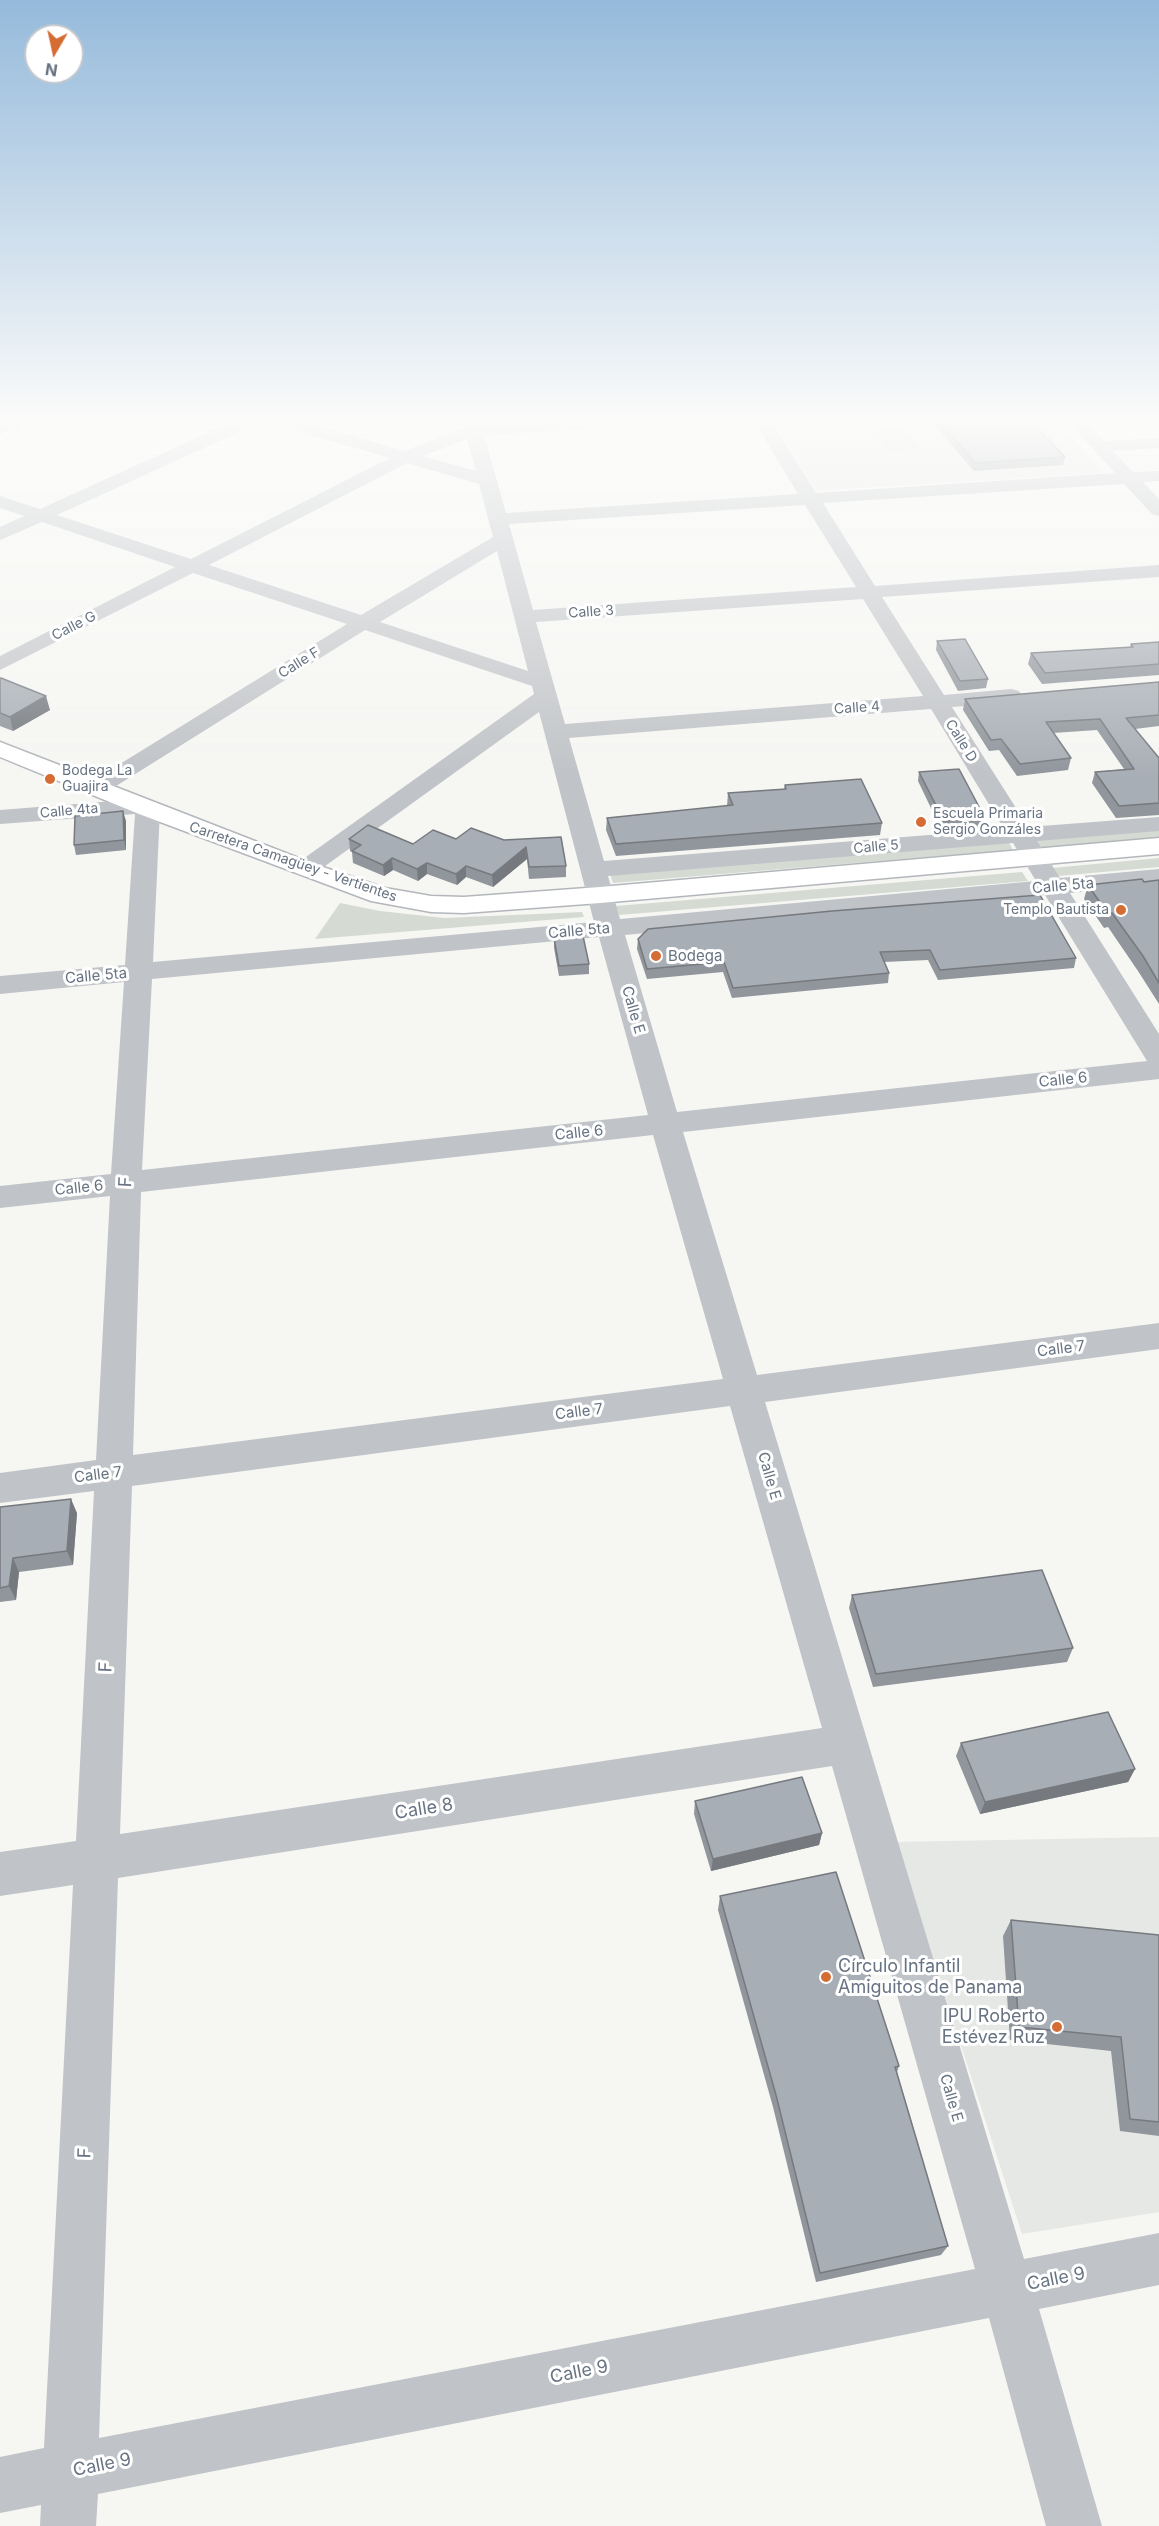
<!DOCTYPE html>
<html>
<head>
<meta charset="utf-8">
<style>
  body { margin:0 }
  #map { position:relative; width:1159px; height:2526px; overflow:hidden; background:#f6f6f3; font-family:Inter,sans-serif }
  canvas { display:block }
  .north { position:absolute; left:24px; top:24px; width:60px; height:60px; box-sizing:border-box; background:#fff; border:2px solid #c2c7cd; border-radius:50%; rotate:189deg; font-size:16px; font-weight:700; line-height:24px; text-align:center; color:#677382 }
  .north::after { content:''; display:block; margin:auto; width:21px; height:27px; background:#d56c34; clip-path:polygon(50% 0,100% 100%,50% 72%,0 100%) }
</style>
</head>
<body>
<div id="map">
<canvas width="1159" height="2526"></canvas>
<div class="north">N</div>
</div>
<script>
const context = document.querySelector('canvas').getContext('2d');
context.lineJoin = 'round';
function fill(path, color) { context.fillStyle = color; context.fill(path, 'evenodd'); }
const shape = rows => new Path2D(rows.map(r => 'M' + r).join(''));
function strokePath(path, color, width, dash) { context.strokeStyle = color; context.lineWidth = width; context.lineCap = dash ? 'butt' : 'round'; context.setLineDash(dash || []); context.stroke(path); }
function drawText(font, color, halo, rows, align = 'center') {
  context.font = font + ' Inter,sans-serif'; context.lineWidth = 6; context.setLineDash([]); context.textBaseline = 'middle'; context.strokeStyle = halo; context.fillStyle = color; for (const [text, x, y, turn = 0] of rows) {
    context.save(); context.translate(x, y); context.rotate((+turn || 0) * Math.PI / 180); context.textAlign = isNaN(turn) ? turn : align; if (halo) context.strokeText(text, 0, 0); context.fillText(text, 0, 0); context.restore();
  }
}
const built = shape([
  [777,424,1060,424,1104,473,815,491],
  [1159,1837,1159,2212,1022,2234,895,1842]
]);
const green = shape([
  [905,428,921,449,889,451,875,430],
  [1159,830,1159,839,1039,849,1034,840],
  [1008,841,1013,850,613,883,610,874],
  [1159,858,1159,867,1058,876,1052,868],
  [1022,872,1028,881,619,915,616,906],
  [340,903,380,911,444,918,582,912,584,917,315,939]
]);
const minor = shape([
  [0,424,21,424,19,428,0,434,0,424],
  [227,424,250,424,248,428,57,515,191,559,390,458,286,428,284,424,312,424,405,451,464,428,464,424,604,424,596,429,484,435,506,513,798,494,756,424,773,424,816,493,1115,473,1070,424,1088,424,1104,441,1159,438,1159,448,1113,451,1133,472,1159,471,1159,481,1143,482,1159,499,1159,516,1152,514,1124,484,823,503,875,586,1159,565,1159,577,882,597,944,695,1011,689,1019,691,1022,696,1019,701,1011,703,952,707,1028,827,1159,817,1159,831,1037,841,1060,878,1159,869,1159,885,1070,893,1159,1034,1159,1079,683,1132,757,1375,1159,1323,1159,1349,765,1402,1024,2259,1159,2233,1159,2285,1039,2309,1102,2526,1046,2526,989,2318,98,2494,96,2526,40,2526,41,2505,0,2513,0,2457,44,2448,73,1885,0,1896,0,1852,76,1841,94,1491,0,1503,0,1473,96,1460,110,1196,0,1208,0,1186,111,1174,124,982,0,994,0,976,125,965,135,814,0,824,0,810,139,799,157,804,160,809,153,962,594,922,539,712,314,874,305,877,296,874,292,869,296,864,534,694,532,686,365,630,105,793,97,795,89,793,85,788,89,783,347,624,193,573,0,670,0,656,175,567,42,522,0,540,0,527,24,516,0,508,0,496,40,509,227,424],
  [467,439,476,471,423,456,467,439],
  [407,463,479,484,493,537,361,615,209,565,407,463],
  [805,505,856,587,533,610,509,524,805,505],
  [497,551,528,671,380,622,497,551],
  [863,599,923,696,565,724,536,622,863,599],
  [931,709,1004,829,604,861,569,738,931,709],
  [1013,843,1036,881,620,919,608,876,1013,843],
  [1045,895,1147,1061,677,1112,625,935,1045,895],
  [599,937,648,1115,142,1170,152,979,599,937],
  [653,1135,723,1379,133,1455,141,1192,653,1135],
  [730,1406,822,1728,120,1834,132,1486,730,1406],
  [832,1766,975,2269,99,2438,118,1878,832,1766]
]);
const major = shape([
  [0,742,314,864,385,888,431,896,464,897,600,887,1159,838,1159,854,600,903,464,913,431,912,371,901,139,814,0,757,0,742]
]);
const wall = shape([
  [937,424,1034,424,1065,457,1063,465,974,471,936,427],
  [937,641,988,679,986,688,958,691,936,650],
  [1159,642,1159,675,1042,684,1028,664,1031,653,1130,647,1131,644],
  [0,678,50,710,13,731,0,726],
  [1159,682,1159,726,1135,729,1159,758,1159,815,1116,818,1092,783,1095,772,1124,769,1097,730,1053,733,1071,758,1068,770,1017,776,999,750,989,751,963,710,965,699],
  [919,772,985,818,982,828,942,831,918,781],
  [785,785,882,823,880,835,616,856,606,830,607,818,727,806,728,793,784,789],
  [126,821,126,850,76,855,74,845],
  [471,828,566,866,566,877,529,879,527,859,493,887,466,877,457,885,427,874,418,881,393,870,384,876,353,863,352,852,350,851,349,839,413,844,456,839],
  [1159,880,1159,1004,1138,971,1108,927,1104,928,1084,899,1088,885],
  [832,911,1076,958,1074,968,938,980,928,960,884,962,889,973,888,983,732,998,723,972,647,979,637,949,638,939],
  [554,938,589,964,589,974,559,976,554,948],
  [0,1507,77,1513,73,1565,19,1572,16,1600,0,1602],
  [852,1595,1073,1648,1067,1662,873,1687,849,1608],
  [961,1743,1135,1769,1128,1782,980,1814,956,1756],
  [695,1801,822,1833,819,1845,711,1871,694,1814],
  [720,1896,899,2066,897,2072,948,2246,941,2255,816,2282,773,2107,718,1910],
  [1011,1920,1159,1935,1159,2136,1120,2131,1111,2051,1010,2040,1003,1936]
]);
const shadedWall = shape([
  [46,696,50,710,13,731,10,717],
  [123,811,126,821,126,850,124,840],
  [526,847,527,859,493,887,492,875],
  [392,858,393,870,384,876,383,865],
  [427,863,427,874,418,881,417,869],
  [466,866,466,877,457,885,456,874],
  [71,1499,77,1513,73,1565,67,1551],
  [13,1558,19,1572,16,1600,9,1586],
  [1135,1769,1128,1782,980,1814,985,1802],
  [822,1833,819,1845,711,1871,713,1859]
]);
const building = shape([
  [942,424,1034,424,1065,457,975,463,942,424],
  [965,639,988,679,960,681,937,641,965,639],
  [1159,642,1159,664,1045,673,1031,653,1133,647,1131,644,1159,642],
  [0,678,1,678,46,696,10,717,0,713,0,678],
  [1159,682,1159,715,1126,718,1159,758,1159,803,1119,806,1095,772,1134,769,1100,719,1046,722,1071,758,1020,764,1001,739,991,740,965,699,1159,682],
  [959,769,985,818,944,821,919,772,959,769],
  [861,779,882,823,616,844,607,818,733,805,728,793,786,789,785,785,861,779],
  [123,811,124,840,74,845,75,816,123,811],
  [368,825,413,844,433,830,456,839,471,828,504,840,561,837,566,866,529,867,526,847,492,875,466,866,456,874,427,863,417,869,392,858,383,865,352,851,361,845,349,839,368,825],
  [1142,879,1144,882,1159,880,1159,983,1143,956,1112,913,1108,914,1088,885,1142,879],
  [1040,895,1076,958,940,970,930,950,880,952,889,973,733,988,724,962,647,969,638,939,648,929,832,911,1040,895],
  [583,936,589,964,559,966,554,938,583,936],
  [71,1499,67,1551,13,1558,9,1586,0,1588,0,1507,71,1499],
  [1042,1570,1073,1648,876,1674,852,1595,1042,1570],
  [1108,1712,1135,1769,985,1802,961,1743,1108,1712],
  [802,1777,822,1833,713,1859,695,1801,802,1777],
  [836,1872,899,2066,895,2067,948,2246,820,2273,776,2095,720,1896,836,1872],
  [1011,1920,1159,1935,1159,2122,1130,2119,1121,2037,1019,2027,1011,1920]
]);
const markers = [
  [50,779,6,"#d56c34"],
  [921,822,6,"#d56c34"],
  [1121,910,6,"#d56c34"],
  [656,956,6,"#d56c34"],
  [826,1977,6,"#d56c34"],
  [1057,2027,6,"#d56c34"]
];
const farStreetnames = [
  ["Calle 3",591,612,-4],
  ["Calle G",74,626,-27],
  ["Calle F",299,663,-32],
  ["Calle 4",857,708,-4],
  ["Calle D",961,741,58],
  ["Calle 4ta",69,811,-5],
  ["Calle 5",876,847,-5],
  ["Carretera Camagüey - Vertientes",293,862,19]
];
const farPoinames = [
  ["Bodega La",62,771],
  ["Guajira",62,787],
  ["Escuela Primaria",933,814],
  ["Sergio Gonzáles",933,830],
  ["Templo Bautista",1109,910,"right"]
];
const streetNames = [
  ["Calle 5ta",1063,886,-5],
  ["Calle 5ta",579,931,-5],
  ["Calle 5ta",96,976,-5],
  ["Calle E",633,1010,74],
  ["Calle 6",1063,1080,-6],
  ["Calle 6",579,1133,-6],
  ["Calle 6",79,1188,-6],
  ["Calle 7",1061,1349,-7],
  ["Calle 7",579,1412,-7],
  ["Calle 7",98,1475,-7],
  ["Calle E",769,1476,74],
  ["Calle E",951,2098,74]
];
const poiNames = [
  ["Bodega",668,956]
];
const nearStreetnames = [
  ["F",126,1182,-87],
  ["F",106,1667,-88],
  ["Calle 8",424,1809,-9],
  ["F",85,2153,-88],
  ["Calle 9",1056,2279,-11],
  ["Calle 9",579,2372,-11],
  ["Calle 9",102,2465,-11]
];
const nearPoinames = [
  ["Círculo Infantil",838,1967],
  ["Amiguitos de Panama",838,1988],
  ["IPU Roberto",1045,2017,"right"],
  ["Estévez Ruz",1045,2038,"right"]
];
fill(built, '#e6e8e6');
fill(green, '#d5dbd3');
strokePath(major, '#b3b7bb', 3);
fill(minor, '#c0c3c7');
fill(major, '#fff');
fill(wall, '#90969c');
fill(shadedWall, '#767a7f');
fill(building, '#a8aeb5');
strokePath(building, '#767a7f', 1.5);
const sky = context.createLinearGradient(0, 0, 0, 778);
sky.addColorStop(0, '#95badb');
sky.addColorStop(0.54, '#fbfbfa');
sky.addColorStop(1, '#fbfbfa00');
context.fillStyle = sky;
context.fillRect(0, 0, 1159, 778);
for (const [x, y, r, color] of markers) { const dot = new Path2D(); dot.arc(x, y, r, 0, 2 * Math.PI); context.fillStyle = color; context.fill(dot); strokePath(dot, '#fff', 2); }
drawText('14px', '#677382', '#fff', farStreetnames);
drawText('14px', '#677382', '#fff', farPoinames, 'left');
drawText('15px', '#677382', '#fff', streetNames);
drawText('15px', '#677382', '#fff', poiNames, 'left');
drawText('18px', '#677382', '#fff', nearStreetnames);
drawText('18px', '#677382', '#fff', nearPoinames, 'left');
</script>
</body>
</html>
